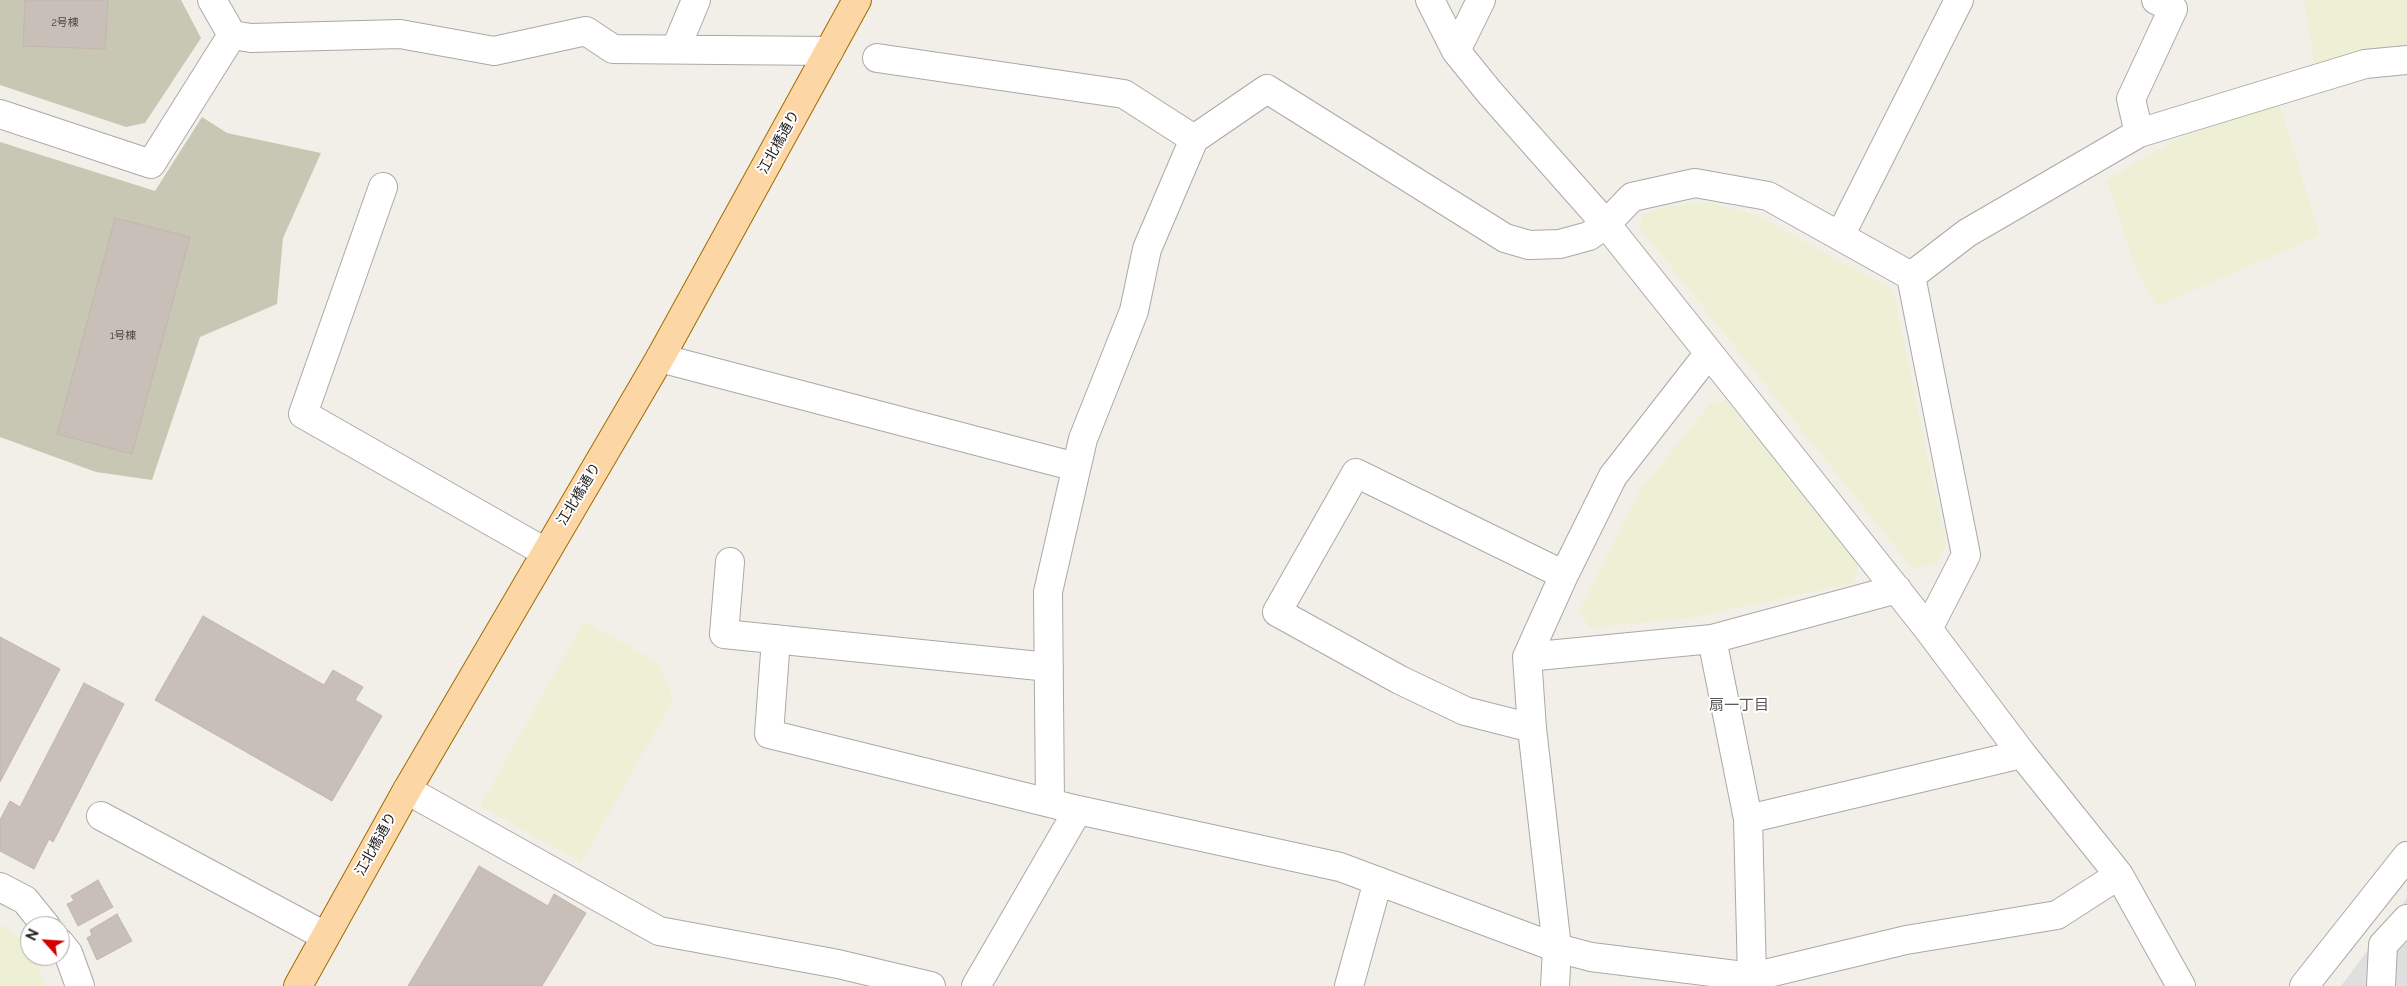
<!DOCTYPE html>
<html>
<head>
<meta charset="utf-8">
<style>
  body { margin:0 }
  #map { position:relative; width:2407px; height:986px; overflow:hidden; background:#f2efe9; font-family:Raleway,sans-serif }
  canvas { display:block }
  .north { position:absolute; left:20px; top:916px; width:50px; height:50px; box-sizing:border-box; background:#fff; border:1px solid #a7a7a7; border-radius:50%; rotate:296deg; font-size:14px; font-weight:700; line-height:20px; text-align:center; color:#222 }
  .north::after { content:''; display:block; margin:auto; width:18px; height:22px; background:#d40000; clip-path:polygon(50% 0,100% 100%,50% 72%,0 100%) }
</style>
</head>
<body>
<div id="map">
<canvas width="2407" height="986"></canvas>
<div class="north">N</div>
</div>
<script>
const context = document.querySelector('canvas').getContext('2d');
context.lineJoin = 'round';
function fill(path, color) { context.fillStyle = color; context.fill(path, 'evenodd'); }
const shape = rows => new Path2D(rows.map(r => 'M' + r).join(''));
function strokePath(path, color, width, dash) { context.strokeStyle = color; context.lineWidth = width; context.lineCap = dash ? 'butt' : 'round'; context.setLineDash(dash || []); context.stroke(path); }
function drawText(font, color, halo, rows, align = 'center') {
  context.font = font + ' Raleway,"Noto Sans JP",sans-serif'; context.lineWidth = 4; context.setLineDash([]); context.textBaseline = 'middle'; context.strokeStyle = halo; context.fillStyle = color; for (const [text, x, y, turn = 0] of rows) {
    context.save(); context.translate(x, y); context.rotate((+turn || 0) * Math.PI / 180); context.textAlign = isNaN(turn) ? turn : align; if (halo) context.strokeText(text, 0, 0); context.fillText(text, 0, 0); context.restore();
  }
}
const residential = shape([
  [2407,898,2407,986,2341,986]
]);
const construction = shape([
  [0,0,181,0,201,38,145,123,126,127,0,85],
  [202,117,227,133,321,153,283,238,277,304,200,337,152,480,96,472,0,437,0,142,155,191]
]);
const farmland = shape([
  [2304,0,2407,0,2407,45,2314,63],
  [2279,102,2320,236,2157,306,2135,267,2107,180,2176,139],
  [1705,202,1756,215,1893,290,1946,544,1936,565,1912,568,1639,227,1643,214,1669,206],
  [1726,401,1860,560,1854,583,1695,617,1590,628,1579,611,1638,493,1710,404],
  [584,621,659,663,673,700,581,863,480,806],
  [0,924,22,938,30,956,32,956,42,974,46,986,0,986]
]);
const building = shape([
  [25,0,108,0,105,49,23,46,25,0],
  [115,218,190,237,132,454,57,434,115,218],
  [203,616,324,685,333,670,363,687,355,700,382,716,332,801,155,700,203,616],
  [0,637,60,669,0,782,0,637],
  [84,683,124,704,53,842,49,839,34,869,0,851,0,820,10,801,20,807,84,683],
  [479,866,548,906,554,894,586,913,542,986,408,986,479,866],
  [98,880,113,907,78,926,67,904,74,901,71,896,98,880],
  [117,914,132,941,97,960,87,938,92,935,90,930,117,914]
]);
const minor = shape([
  [212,0,232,35],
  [1430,0,1456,51,1490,93,1606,224,1709,353,1928,629,2022,754,2119,875,2181,986],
  [232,35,251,38,400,34,494,51,586,31,613,49,829,51],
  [676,48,696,0],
  [1456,51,1481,0],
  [877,58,1124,94,1194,139],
  [0,114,151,164,232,35],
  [2139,133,2131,99,2173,9,2156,0],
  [383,187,303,414,545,552],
  [1840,236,1959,0],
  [1911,276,1967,233,2139,133,2365,64,2407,60],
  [660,358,1076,467],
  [730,562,724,634,1049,667],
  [776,639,769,734,1078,810,1340,867,1557,948,1591,957,1752,977,1906,940,2057,915,2119,875],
  [1712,639,1748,819,1752,977],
  [1527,657,1712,639,1897,589],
  [1532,728,1465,711,1400,680,1277,612,1356,473,1564,575],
  [407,790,659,931,838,964,931,986],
  [1050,803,1048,592,1083,439,1134,311,1147,249,1194,139,1267,89,1505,238,1529,245,1560,244,1589,236,1606,224,1632,197,1695,183,1768,196,1911,276,1966,555,1928,629],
  [101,816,325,936],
  [1748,819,2022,754],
  [0,887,25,900,46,926],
  [60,943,68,953,80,986],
  [976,986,1078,810],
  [1349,986,1378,881],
  [1555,986,1557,948,1532,728,1527,657,1564,575,1613,476,1709,353],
  [2304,986,2407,856],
  [2381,986,2383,945,2407,919]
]);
const major = shape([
  [298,986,407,790,660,358,857,0]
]);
const numberNames = [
  ["2号棟",65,23],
  ["1号棟",123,336]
];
const streetNames = [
  ["江北橋通り",779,142,-61],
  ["江北橋通り",579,494,-59],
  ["江北橋通り",376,844,-61]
];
const neighbourhoodNames = [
  ["扇一丁目",1739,705]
];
fill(residential, '#e0dfdf');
fill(construction, '#c7c7b4');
fill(farmland, '#eef0d5');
fill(building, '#c7bfb8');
strokePath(building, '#c4b6ab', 1);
strokePath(minor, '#a9a9a9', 30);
strokePath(major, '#a06b00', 30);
strokePath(minor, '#fff', 28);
strokePath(major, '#fcd6a4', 28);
drawText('11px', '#4b4948', null, numberNames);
drawText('14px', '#222', '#fff', streetNames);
drawText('15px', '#555', '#fff', neighbourhoodNames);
</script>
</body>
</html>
